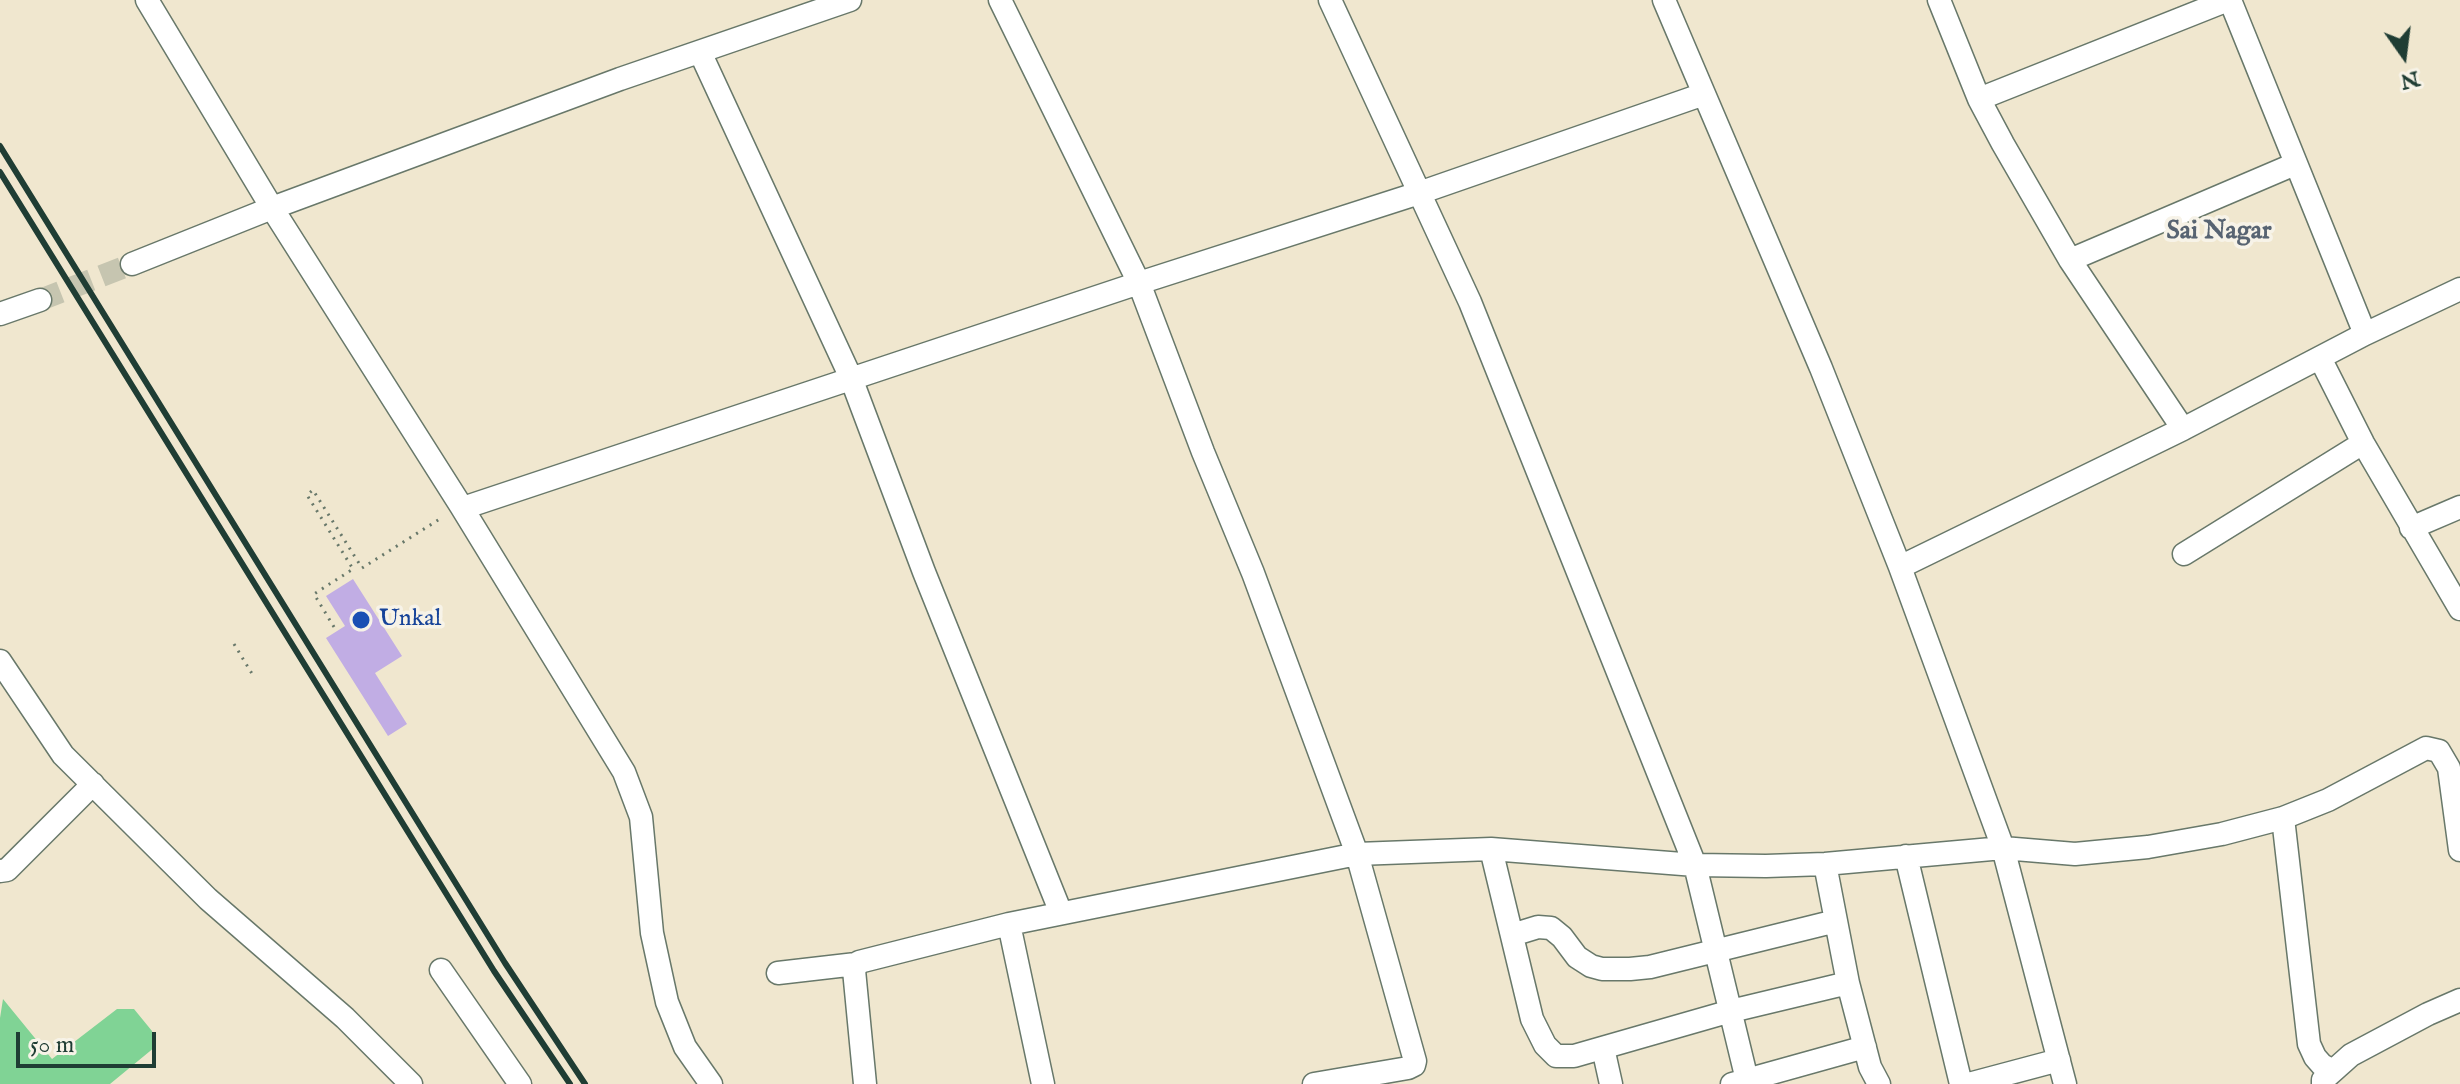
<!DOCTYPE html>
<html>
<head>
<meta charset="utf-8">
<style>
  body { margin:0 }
  #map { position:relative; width:2460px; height:1084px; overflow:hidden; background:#f0e7cf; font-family:"IM FELL English",serif }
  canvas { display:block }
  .north { position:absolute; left:2364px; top:16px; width:80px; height:80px; -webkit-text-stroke:6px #f7f3e8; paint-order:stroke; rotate:166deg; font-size:22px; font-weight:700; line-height:32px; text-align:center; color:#1f3d34 }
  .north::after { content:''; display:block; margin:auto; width:28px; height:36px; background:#1f3d34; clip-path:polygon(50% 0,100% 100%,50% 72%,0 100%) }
  .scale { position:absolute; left:16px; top:1032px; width:140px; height:36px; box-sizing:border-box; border:4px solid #1f3d34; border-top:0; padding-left:10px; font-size:24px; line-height:28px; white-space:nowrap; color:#1f3d34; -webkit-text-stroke:6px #f7f3e8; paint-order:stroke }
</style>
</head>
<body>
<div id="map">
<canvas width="2460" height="1084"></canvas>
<div class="north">N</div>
<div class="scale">50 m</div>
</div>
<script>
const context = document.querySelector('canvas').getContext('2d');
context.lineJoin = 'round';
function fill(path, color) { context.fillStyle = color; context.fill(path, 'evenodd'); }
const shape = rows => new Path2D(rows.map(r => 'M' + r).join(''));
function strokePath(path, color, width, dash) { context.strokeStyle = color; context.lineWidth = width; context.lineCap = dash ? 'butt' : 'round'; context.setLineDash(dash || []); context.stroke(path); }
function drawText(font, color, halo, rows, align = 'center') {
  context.font = font + ' "IM FELL English",serif'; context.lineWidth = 7; context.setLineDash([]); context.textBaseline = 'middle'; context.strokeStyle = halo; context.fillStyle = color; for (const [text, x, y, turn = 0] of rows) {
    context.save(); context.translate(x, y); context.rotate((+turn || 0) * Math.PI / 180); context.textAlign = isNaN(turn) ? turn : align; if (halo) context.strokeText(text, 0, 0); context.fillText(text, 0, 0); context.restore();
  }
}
const green = shape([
  [3,999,52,1059,117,1009,134,1009,152,1031,155,1047,110,1084,0,1084,0,1018]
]);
const building = shape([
  [353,579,402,656,375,673,407,724,388,736,326,638,345,626,326,596]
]);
const minorTunnel = shape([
  [40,300,132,264]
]);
const path = shape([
  [334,627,314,594,353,569,307,495,313,490,362,568,443,517],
  [234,644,254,677]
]);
const minor = shape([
  [147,0,272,208,461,506,624,772,641,817,652,933,667,1002,685,1047,711,1084],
  [1000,0,1139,283,1203,452,1253,573,1357,854,1415,1061,1414,1065,1408,1068,1314,1084],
  [1330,0,1470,302,1695,865,1748,1084],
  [1664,0,1821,368,1900,567,2003,848,2065,1084],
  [1939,0,1979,99,2003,144,2070,260,2183,429],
  [2230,0,2365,334],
  [700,52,851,378,924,572,1061,913],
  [1979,99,2228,0],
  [2070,260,2295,164],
  [132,264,272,208,620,79,850,0],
  [0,314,40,300],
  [2320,358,2363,443,2460,609],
  [463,508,1139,283,1419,193,1704,94],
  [2411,528,2460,507],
  [2184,554,2363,443],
  [1900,567,2183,429,2365,334,2460,289],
  [0,661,63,755,208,899,345,1018,411,1084],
  [2283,818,2309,1044,2315,1057,2322,1065,2333,1071],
  [1491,849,1532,1019,1545,1045,1556,1056,1574,1056,1731,1011,1848,983],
  [1906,856,1961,1084],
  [1825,864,1848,983,1870,1067,1879,1084],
  [0,871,7,870,93,784],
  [1009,924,1043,1084],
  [1512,935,1538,927,1551,928,1562,937,1577,957,1591,966,1602,969,1630,969,1650,967,1836,921],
  [441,970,520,1084],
  [778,973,856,964],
  [1603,1048,1611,1084],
  [865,1084,854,970,859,962,1009,924,1357,854,1491,849,1695,865,1766,866,1825,864,2003,848,2075,854,2148,847,2222,834,2283,818,2328,800,2426,748,2439,751,2449,768,2460,850],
  [1732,1084,1865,1047],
  [1969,1084,2059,1060],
  [2323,1084,2323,1080,2351,1055,2428,1014,2460,1000]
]);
const rail = shape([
  [0,146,505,963,585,1084],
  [0,172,494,971,570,1084]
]);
const markers = [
  [361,620,10,"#1a4fb4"]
];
const transitNames = [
  ["Unkal",379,620]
];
const neighbourhoodNames = [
  ["Sai Nagar",2219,233]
];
fill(green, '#80d395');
fill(building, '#c1ade4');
strokePath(minorTunnel, '#c6c5b0', 22, [22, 11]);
strokePath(minor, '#68786a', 25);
strokePath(path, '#68786a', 3, [2, 6]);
strokePath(minor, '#fff', 22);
strokePath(rail, '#1f3d34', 6);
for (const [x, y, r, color] of markers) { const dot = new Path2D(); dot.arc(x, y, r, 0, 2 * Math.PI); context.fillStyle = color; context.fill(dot); strokePath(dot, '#f7f3e8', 3); }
drawText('24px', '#164399', '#f7f3e8', transitNames, 'left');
drawText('bold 26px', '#586472', '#f7f3e8', neighbourhoodNames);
</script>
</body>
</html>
